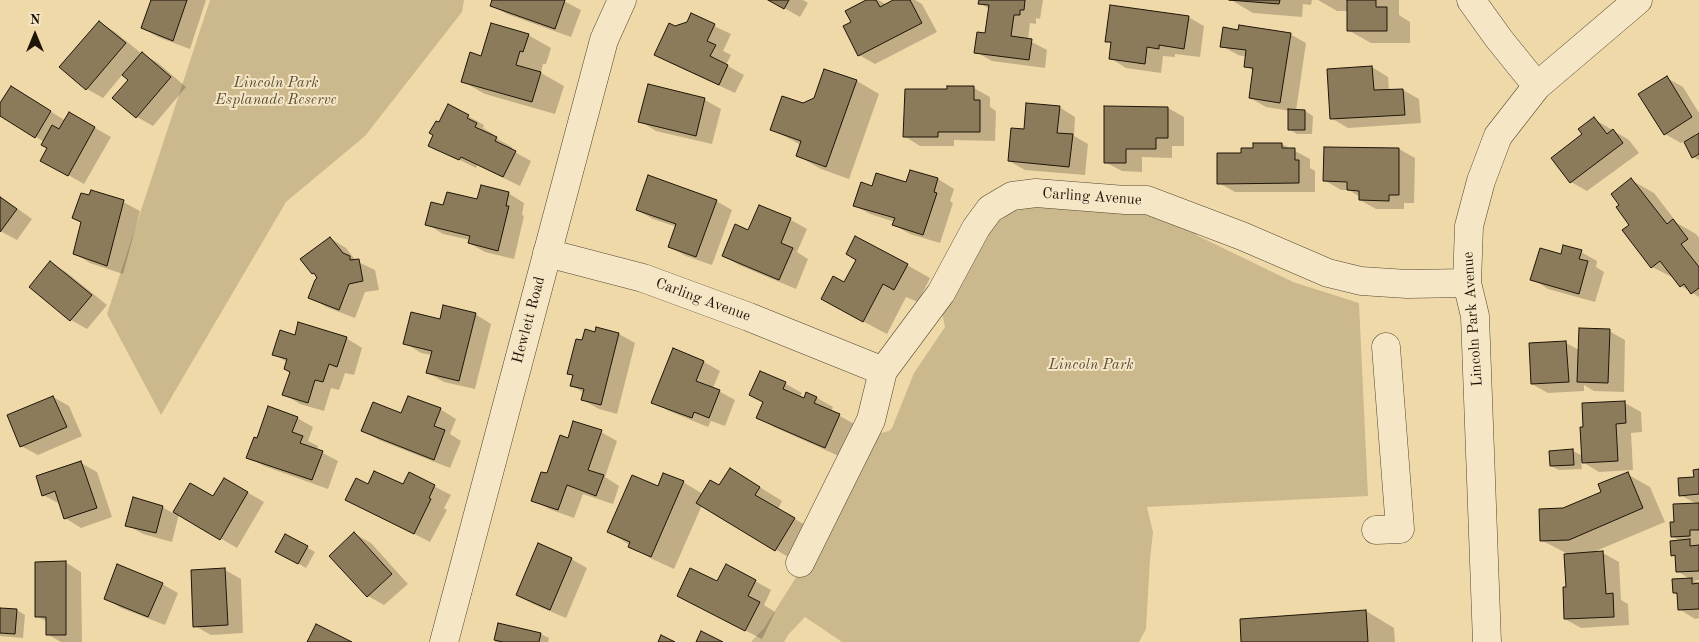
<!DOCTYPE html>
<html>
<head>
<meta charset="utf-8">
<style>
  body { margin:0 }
  #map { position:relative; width:1699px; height:642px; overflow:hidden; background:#f0d9a8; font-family:"Old Standard TT",serif }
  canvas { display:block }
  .north { position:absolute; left:10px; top:10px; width:50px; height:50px; -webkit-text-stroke:4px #f5e6c6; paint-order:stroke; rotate:0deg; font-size:14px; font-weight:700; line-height:20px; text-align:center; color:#1e1508 }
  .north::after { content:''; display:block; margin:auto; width:18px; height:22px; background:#1e1508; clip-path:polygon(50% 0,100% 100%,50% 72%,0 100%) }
</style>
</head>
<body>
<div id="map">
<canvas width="1699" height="642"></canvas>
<div class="north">N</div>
</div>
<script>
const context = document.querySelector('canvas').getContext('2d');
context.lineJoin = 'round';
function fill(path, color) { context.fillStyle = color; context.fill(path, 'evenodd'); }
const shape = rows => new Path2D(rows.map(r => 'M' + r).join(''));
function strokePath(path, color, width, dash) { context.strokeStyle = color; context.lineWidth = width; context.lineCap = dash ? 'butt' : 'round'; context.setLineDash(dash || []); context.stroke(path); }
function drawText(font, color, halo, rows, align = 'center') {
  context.font = font + ' "Old Standard TT",serif'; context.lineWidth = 4; context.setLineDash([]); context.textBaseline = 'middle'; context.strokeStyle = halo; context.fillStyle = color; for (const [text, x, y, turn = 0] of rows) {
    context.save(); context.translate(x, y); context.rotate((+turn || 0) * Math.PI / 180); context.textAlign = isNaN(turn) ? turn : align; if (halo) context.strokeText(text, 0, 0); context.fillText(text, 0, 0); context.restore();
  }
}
const green = shape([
  [210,0,464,0,462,12,365,136,286,202,161,415,107,314],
  [1011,206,1110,206,1202,227,1196,235,1293,282,1359,303,1368,496,1147,507,1153,532,1150,559,1146,629,1139,642,842,642,805,617,788,635,784,642,751,642,764,628,840,508,877,434,889,431,892,428,914,373,945,327,942,313,994,222,1003,219]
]);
const shadow = shape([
  [152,0,206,0,190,49,158,37,142,28],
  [493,0,562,0,581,10,571,37,507,14,491,5],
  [770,0,803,0,808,3,800,17],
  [868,0,878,0,887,5,896,0,915,0,922,4,937,32,875,64,859,55,853,22],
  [980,0,1043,0,1040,19,1036,18,1036,24,1030,23,1028,40,1047,50,1045,68,992,61,976,52,986,35,990,9,979,3],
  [1231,0,1312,0,1311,5,1303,4,1302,17,1253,13],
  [1318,0,1399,0,1399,15,1410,22,1410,43,1371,43,1348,30,1348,11,1337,11],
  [691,15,731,34,723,51,731,55,726,65,744,75,735,93,672,64,656,54,675,27,688,23],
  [1188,17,1204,26,1200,57,1175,54,1175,57,1163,56,1161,73,1126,68,1110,58,1112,44,1107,41],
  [99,22,115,32,141,53,158,63,186,87,153,126,137,117,129,80,123,74,103,98,87,89],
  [1239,31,1290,34,1306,43,1296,111,1305,111,1313,116,1312,134,1297,134,1289,129,1290,111,1266,107,1250,98,1254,71,1245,66,1247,57,1238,55,1222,46],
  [528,35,551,48,546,64,543,64,541,73,564,86,555,114,485,94,462,81,482,57],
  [1372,67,1388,77,1389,91,1403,90,1419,99,1421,123,1348,128,1331,118],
  [1667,78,1683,87,1699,113,1699,132,1694,135,1696,137,1699,135,1699,160,1693,157,1685,141,1681,143,1665,134],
  [857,81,879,94,849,179,821,169,798,156,801,145,771,129,803,105],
  [649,86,705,100,721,109,712,144,656,131,640,121],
  [974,88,990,97,990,107,996,111,995,141,954,140,954,146,920,146,904,136,948,90],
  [27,97,66,121,70,114,111,137,84,184,42,160,49,148,44,142,0,115,0,106],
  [1059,107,1075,117,1074,136,1088,144,1085,175,1025,170,1009,161,1025,131],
  [1168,108,1184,117,1184,146,1172,146,1172,158,1142,157,1142,172,1122,171,1105,162],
  [468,116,484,125,483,128,493,134,492,136,512,147,511,150,531,161,520,186,477,165,476,168,430,145,440,124],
  [1594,119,1629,140,1639,153,1587,191,1571,182,1583,135],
  [1254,144,1282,144,1310,159,1310,168,1315,171,1315,192,1235,192,1219,183,1254,150],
  [1399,149,1415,158,1414,203,1404,203,1404,209,1376,209,1360,200,1360,197,1349,190,1341,190,1324,180],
  [911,171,938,179,954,189,950,201,953,203,940,243,910,234,894,225,895,222,870,214,854,205,907,184],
  [1631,180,1654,193,1677,223,1696,234,1699,238,1699,297,1681,286,1676,279,1652,267,1621,205],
  [508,193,524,203,522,215,524,216,514,259,485,252,469,243,470,240,443,234,427,224,444,207],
  [0,196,32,219,17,240,0,231],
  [716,201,732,210,712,265,686,256,670,247,677,227,653,219,637,210],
  [123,202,140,211,123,274,90,263,74,253,83,222],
  [759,206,791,220,807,229,797,252,808,259,796,289,739,265,724,256,749,232],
  [330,238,346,248,356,261,375,270,379,290,365,292,355,318,326,307,310,297,318,276,313,273],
  [1581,252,1597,261,1596,267,1604,272,1595,302,1548,289,1532,279,1562,255],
  [50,263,66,272,107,305,87,329,71,320],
  [907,265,930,278,918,302,906,297,887,334,845,312,845,283],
  [475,314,491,324,475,389,444,382,428,373,432,355,421,353,405,343,441,321],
  [597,328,619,334,635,343,617,414,599,409,583,400,584,393,571,385,574,376,569,373,583,341,596,334],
  [1609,331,1625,340,1624,392,1594,391,1584,385,1584,391,1548,393,1532,384,1566,343,1579,350],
  [296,336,346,338,362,348,354,375,345,373,339,390,331,388,324,411,300,404,284,394,291,372,287,362,274,354],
  [704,362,720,371,713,388,735,400,725,426,711,421,708,427,669,411,653,402],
  [760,372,786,384,802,393,799,398,804,400,807,394,817,398,833,407,831,411,856,425,841,457,774,427,758,417,764,403,750,395],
  [53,397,69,406,82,436,38,455,21,446],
  [1625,403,1641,412,1642,432,1631,433,1633,470,1599,472,1581,461,1582,469,1559,470,1551,466,1573,451,1583,456],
  [440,409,456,419,450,434,461,441,450,468,379,440,363,431,402,415],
  [297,418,313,427,308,441,318,446,317,450,338,461,328,489,264,466,248,457,258,440],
  [601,432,617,441,605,477,619,486,613,504,583,494,574,518,549,509,533,500,568,440],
  [81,463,97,472,112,517,81,528,65,518,60,504,43,495],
  [1699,471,1699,580,1694,581,1699,583,1699,618,1695,619,1679,609,1678,595,1674,593,1690,579,1677,571,1676,557,1672,555,1680,541,1672,536,1676,524,1697,504,1680,495,1695,478],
  [410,474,451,495,444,508,447,510,430,542,363,508,368,485,403,486],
  [1627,474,1650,487,1665,522,1591,553,1603,553,1619,562,1621,600,1628,604,1629,625,1581,628,1565,619,1567,588,1566,553,1541,540,1563,509,1603,493],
  [224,479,264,502,237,548,179,514,172,542,143,534,127,525,162,507,173,513,190,485,213,498],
  [683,482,703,494,753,483,782,501,778,509,817,532,798,563,702,505,674,569,652,559,609,532,658,487],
  [355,534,371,543,408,584,384,605,368,596],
  [286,536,315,552,306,568,277,551],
  [571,559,587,568,566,618,533,604,517,595],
  [65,562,81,572,82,642,61,642,47,634,47,622,37,616],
  [225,570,241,579,243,633,211,635,195,626],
  [755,581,771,590,764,605,775,612,762,639,678,596,717,583],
  [162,584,178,593,165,625,121,608,105,598],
  [0,609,17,610,25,615,23,638,0,636],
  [1366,611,1394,628,1395,642,1243,642],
  [499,624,541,634,549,638,548,642,495,642]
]);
const building = shape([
  [151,0,187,0,173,41,141,28,151,0],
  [492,0,565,0,555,29,490,6,492,0],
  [768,0,789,0,784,9,768,0],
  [866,0,876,0,880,7,893,0,910,0,922,23,858,56,843,26,851,22,845,11,866,0],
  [979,0,1025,0,1024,10,1020,10,1020,15,1014,15,1011,36,1032,39,1029,60,974,53,977,32,985,33,989,5,978,4,979,0],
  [1229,0,1280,0,1279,4,1229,0],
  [1347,0,1376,0,1376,7,1387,7,1387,31,1347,31,1347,0],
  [1110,5,1189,16,1184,49,1159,45,1159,49,1147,47,1145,64,1109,59,1111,42,1105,42,1110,5],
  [691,13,715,24,707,41,716,45,710,56,728,65,719,85,654,55,669,23,675,26,687,22,691,13],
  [99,21,126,43,86,90,59,67,99,21],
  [491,23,529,34,523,52,520,51,516,65,541,72,532,102,461,82,470,52,481,56,491,23],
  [1239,25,1291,33,1280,103,1249,98,1253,68,1244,67,1246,50,1220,47,1223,27,1238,30,1239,25],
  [142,52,171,77,136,118,112,98,128,80,122,75,142,52],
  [1372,66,1374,90,1403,89,1405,115,1330,119,1327,69,1372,66],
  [824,69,857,80,826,167,796,156,801,141,770,130,782,96,803,103,814,98,824,69],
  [1667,76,1692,117,1664,135,1638,94,1667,76],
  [648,84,705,98,696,136,638,122,648,84],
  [11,86,51,111,35,138,0,116,0,103,11,86],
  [947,86,974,86,974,100,980,100,980,132,938,132,938,137,903,137,905,89,947,89,947,86],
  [1026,103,1060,106,1057,133,1073,134,1069,167,1008,161,1011,128,1024,129,1026,103],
  [448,104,469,115,467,118,477,123,475,127,497,137,495,141,516,151,503,177,461,157,459,160,428,146,433,135,429,133,436,121,439,122,448,104],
  [1104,106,1168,107,1168,138,1156,138,1156,149,1126,149,1126,163,1104,163,1104,106],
  [1288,109,1305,110,1305,130,1288,130,1288,109],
  [69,112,95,127,68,176,40,161,47,148,41,145,52,125,59,129,69,112],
  [1594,117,1607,134,1613,129,1623,143,1570,183,1551,158,1582,134,1578,129,1594,117],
  [1699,133,1699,154,1692,158,1684,142,1699,133],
  [1253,143,1282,143,1282,148,1295,148,1295,160,1299,160,1299,183,1217,184,1217,153,1241,153,1241,148,1253,148,1253,143],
  [1324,147,1399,148,1399,195,1389,195,1389,201,1359,200,1359,191,1347,190,1347,182,1323,181,1324,147],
  [910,170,938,178,934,192,937,193,923,235,892,225,895,218,853,206,861,182,872,186,876,173,906,182,910,170],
  [648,175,717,200,696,257,668,247,676,224,636,210,648,175],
  [1631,178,1667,224,1673,219,1688,239,1681,244,1699,267,1699,288,1691,294,1684,284,1680,287,1660,261,1651,268,1622,230,1629,225,1616,207,1619,205,1611,194,1631,178],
  [481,185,509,192,506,206,509,206,498,251,468,243,470,236,425,225,431,202,443,205,447,192,477,199,481,185],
  [91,190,124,200,107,266,73,254,81,222,72,218,81,193,89,195,91,190],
  [0,197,17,209,0,232,0,197],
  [759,205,791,218,781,243,793,248,779,280,722,256,735,224,748,230,759,205],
  [855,236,908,264,894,290,883,284,863,322,821,299,833,276,844,282,856,260,846,254,855,236],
  [330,237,343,253,350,256,350,260,359,259,363,281,349,284,339,310,308,298,315,280,317,278,314,273,312,274,300,259,330,237],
  [1563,245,1582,250,1579,259,1588,261,1579,294,1530,280,1540,248,1561,254,1563,245],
  [50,261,92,295,70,321,29,287,50,261],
  [443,305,476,313,459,381,426,373,432,351,403,344,411,312,440,319,443,305],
  [298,322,347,337,337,367,329,364,323,382,315,380,308,403,282,395,290,372,284,369,287,359,272,355,280,330,295,335,298,322],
  [596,327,619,333,601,405,581,400,584,389,570,386,573,375,567,374,576,339,582,340,585,329,595,332,596,327],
  [1579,328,1610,329,1608,383,1577,382,1579,328],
  [1566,341,1569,382,1531,384,1529,343,1566,341],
  [673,348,704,361,696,381,720,390,709,418,694,412,692,418,651,403,673,348],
  [760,371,786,382,783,389,804,398,806,392,817,397,814,403,840,414,825,448,756,418,763,402,749,395,760,371],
  [53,396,67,427,20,447,7,415,53,396],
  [408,396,441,408,434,426,445,430,434,460,361,431,373,402,401,413,408,396],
  [1625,401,1626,423,1616,424,1618,461,1582,463,1580,427,1583,427,1582,403,1625,401],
  [268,406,298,417,292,432,303,436,300,443,323,451,312,480,246,458,254,437,257,438,268,406],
  [573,421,602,430,588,470,604,475,596,496,567,485,558,510,531,501,541,472,547,473,560,435,568,438,573,421],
  [1573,449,1574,465,1550,466,1549,451,1573,449],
  [81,461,97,508,64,519,55,491,42,496,36,476,81,461],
  [730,468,760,487,755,495,795,518,775,551,696,503,710,480,719,485,730,468],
  [1699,469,1699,494,1679,496,1678,478,1694,477,1693,470,1699,469],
  [374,471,403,484,409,472,435,485,429,498,431,499,414,534,345,500,356,478,368,484,374,471],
  [1628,472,1643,508,1569,540,1540,541,1539,509,1563,508,1601,492,1598,484,1628,472],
  [663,473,684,481,651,557,628,547,630,542,607,532,632,475,658,486,663,473],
  [224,478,248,492,220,540,173,512,190,483,213,496,224,478],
  [133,497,163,506,156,533,125,526,133,497],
  [1699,503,1699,530,1690,530,1690,536,1671,537,1670,522,1674,522,1673,504,1699,503],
  [354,532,392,574,367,597,329,556,354,532],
  [285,534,308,546,298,564,275,552,285,534],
  [1690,539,1690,546,1699,545,1699,571,1676,572,1675,555,1671,556,1670,541,1690,539],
  [538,543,572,558,550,610,516,595,538,543],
  [1603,551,1606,594,1613,593,1614,617,1564,619,1563,587,1566,587,1564,554,1603,551],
  [66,561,66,635,46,635,46,617,35,617,35,562,66,561],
  [117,564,163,583,148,617,104,599,117,564],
  [726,564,756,580,748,596,760,602,745,631,677,596,690,568,717,581,726,564],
  [225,568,228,625,193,627,191,570,225,568],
  [1692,578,1692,584,1699,583,1699,609,1678,610,1677,593,1673,593,1672,579,1692,578],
  [0,608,17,609,15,634,0,633,0,608],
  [1366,610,1368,642,1241,642,1240,619,1366,610],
  [498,623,541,633,539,642,503,642,494,640,498,623],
  [316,624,352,642,307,642,316,624],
  [701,631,723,642,696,642,701,631],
  [661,635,675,642,658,642,661,635]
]);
const minor = shape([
  [1471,0,1499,39,1537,86],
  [547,253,643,278,749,317,883,371],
  [1376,530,1400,529,1386,347],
  [800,563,871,420,883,371,941,293,976,228,990,209,1012,196,1036,193,1125,200,1147,200,1242,236,1328,273,1361,281,1407,284,1467,283],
  [444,642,604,40,622,0],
  [1487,642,1475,316,1467,283,1469,226,1481,181,1498,136,1537,86,1638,0]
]);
const parkNames = [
  ["Lincoln Park",276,83],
  ["Esplanade Reserve",276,100],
  ["Lincoln Park",1091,365]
];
const streetNames = [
  ["Carling Avenue",1092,197,4],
  ["Carling Avenue",703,300,20],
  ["Lincoln Park Avenue",1473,319,-94],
  ["Hewlett Road",529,320,-75]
];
fill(green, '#ccb88d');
fill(shadow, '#0003');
fill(building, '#8b7b5b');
strokePath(building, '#1e1508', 1);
strokePath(minor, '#524630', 29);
strokePath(minor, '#f5e6c6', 28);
drawText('italic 15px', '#5b4e37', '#f5e6c6', parkNames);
drawText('15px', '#1e1508', '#f5e6c6', streetNames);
</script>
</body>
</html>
